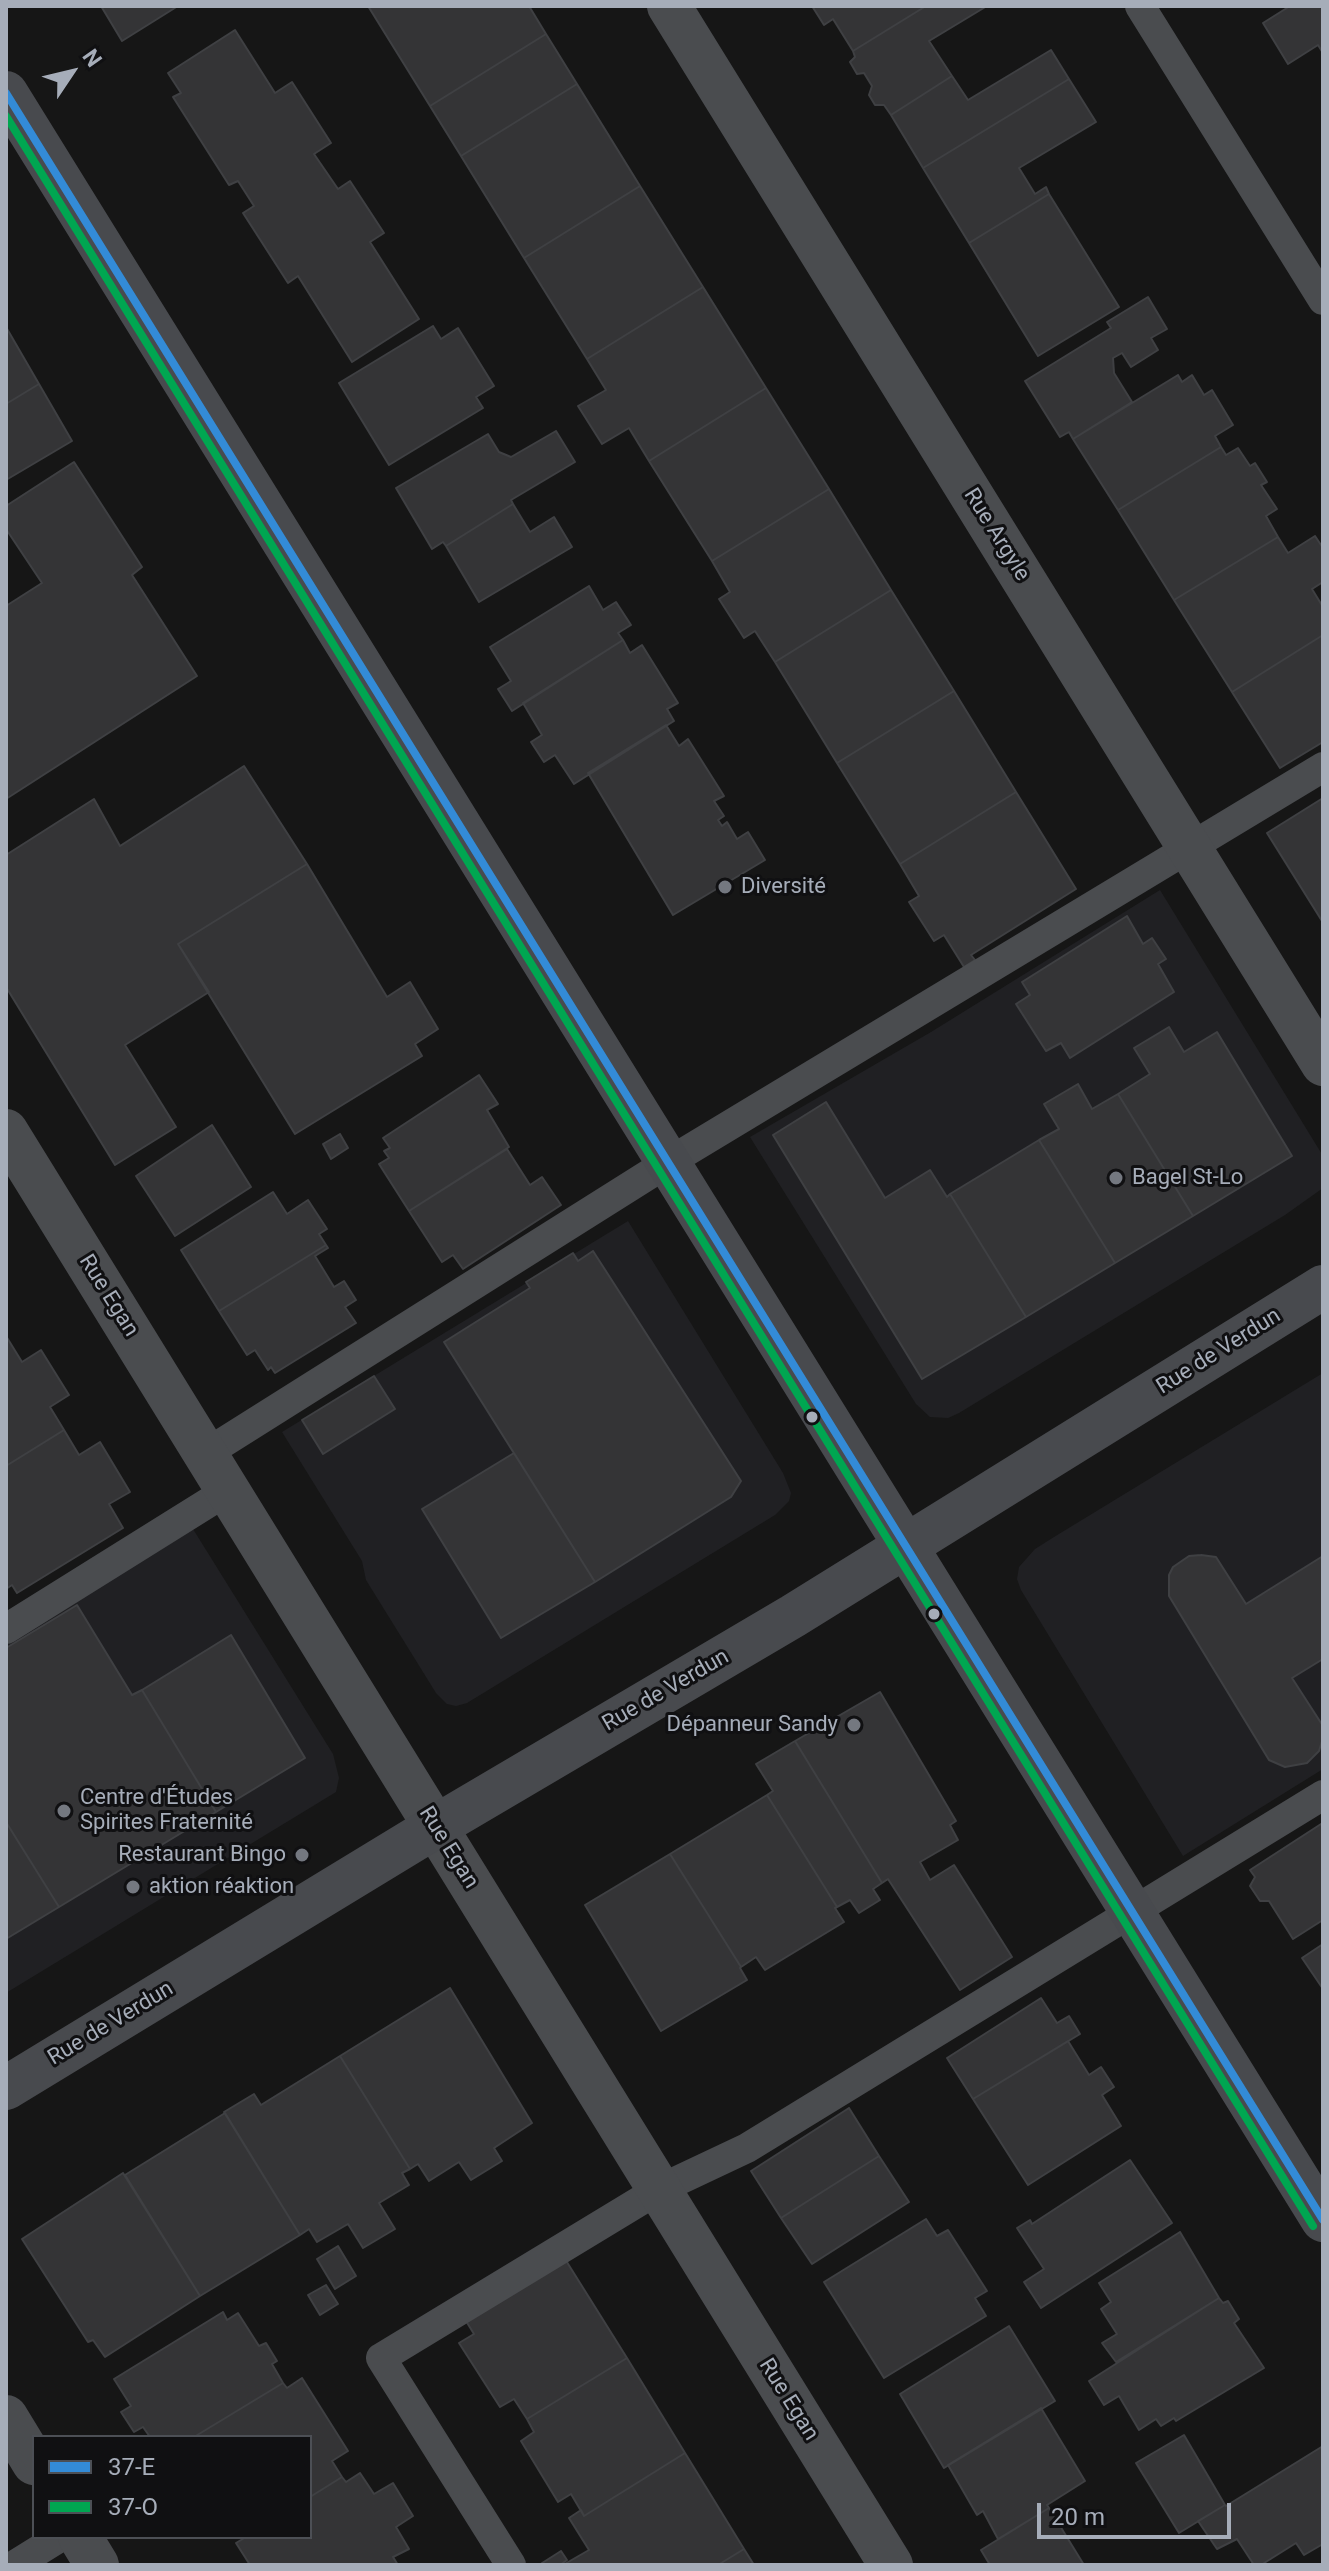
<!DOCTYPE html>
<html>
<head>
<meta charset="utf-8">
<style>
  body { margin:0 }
  #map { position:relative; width:1329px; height:2571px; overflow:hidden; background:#161616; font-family:Roboto,sans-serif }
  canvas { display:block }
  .frame { position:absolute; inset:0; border:8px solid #a6adb9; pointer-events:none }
  .legend { position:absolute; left:32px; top:2435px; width:280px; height:104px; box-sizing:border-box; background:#101012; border:2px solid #4c4f55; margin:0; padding:10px 14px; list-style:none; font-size:24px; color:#a6adb9 }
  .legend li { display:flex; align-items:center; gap:16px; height:40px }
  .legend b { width:40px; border:2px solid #4c4f55 }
  .north { position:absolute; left:32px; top:32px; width:80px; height:80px; -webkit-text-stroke:6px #101012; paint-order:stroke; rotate:55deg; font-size:22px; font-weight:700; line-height:32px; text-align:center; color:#a6adb9 }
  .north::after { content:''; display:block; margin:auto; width:28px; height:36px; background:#a6adb9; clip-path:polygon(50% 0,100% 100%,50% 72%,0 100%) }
  .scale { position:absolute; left:1037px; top:2503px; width:194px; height:36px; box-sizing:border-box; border:4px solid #a6adb9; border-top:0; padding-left:10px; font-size:24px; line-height:28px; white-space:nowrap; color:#a6adb9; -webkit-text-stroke:6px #101012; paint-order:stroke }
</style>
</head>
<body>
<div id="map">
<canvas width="1329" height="2571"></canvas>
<div class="frame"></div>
<ul class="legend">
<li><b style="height:10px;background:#338bd7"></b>37-E</li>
<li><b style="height:10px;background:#00a651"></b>37-O</li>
</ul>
<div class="north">N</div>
<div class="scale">20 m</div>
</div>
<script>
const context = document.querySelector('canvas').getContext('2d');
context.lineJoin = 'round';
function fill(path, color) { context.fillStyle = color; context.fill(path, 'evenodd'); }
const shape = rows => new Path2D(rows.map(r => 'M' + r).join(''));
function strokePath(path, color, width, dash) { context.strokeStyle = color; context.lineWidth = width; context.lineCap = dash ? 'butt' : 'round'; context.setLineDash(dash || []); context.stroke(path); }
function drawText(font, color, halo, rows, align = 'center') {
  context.font = font + ' Roboto,sans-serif'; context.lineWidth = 6; context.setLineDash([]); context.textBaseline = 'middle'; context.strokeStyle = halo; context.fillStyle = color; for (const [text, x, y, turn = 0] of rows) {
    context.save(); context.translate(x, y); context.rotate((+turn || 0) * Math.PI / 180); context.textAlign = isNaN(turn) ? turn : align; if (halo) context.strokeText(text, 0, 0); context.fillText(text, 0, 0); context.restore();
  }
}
const built = shape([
  [1160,890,1323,1156,1323,1188,1285,1215,959,1413,948,1418,930,1417,916,1404,750,1137,931,1032],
  [628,1221,783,1473,791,1493,789,1501,775,1515,467,1703,456,1706,447,1704,436,1693,366,1580,362,1561,282,1432],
  [1323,1373,1323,1769,1183,1856,1021,1590,1017,1579,1019,1567,1035,1549,1054,1537],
  [193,1529,333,1754,339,1778,336,1792,6,1993,6,1645]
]);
const building = shape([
  [101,6,178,6,122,41,101,6],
  [368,6,529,6,546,34,430,106,368,6],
  [812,6,926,6,853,51,833,19,824,25,812,6],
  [926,6,987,6,929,41,952,76,891,115,884,105,875,105,869,95,872,86,864,73,857,74,850,62,855,57,853,51,926,6],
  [1290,6,1323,6,1323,53,1318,45,1288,64,1263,23,1290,6],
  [235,30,275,93,292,82,331,143,314,154,338,189,350,181,384,233,370,242,419,319,352,362,298,276,288,283,243,213,254,206,238,181,229,185,173,97,181,93,168,73,235,30],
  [546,34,577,84,461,156,430,106,546,34],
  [1051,50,1069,79,923,168,891,115,952,76,968,100,1051,50],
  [1069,79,1096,122,1019,168,1035,194,1046,187,1049,194,969,243,923,168,1069,79],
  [577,84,640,186,524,258,461,156,577,84],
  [640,186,703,287,587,359,524,258,640,186],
  [1049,194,1119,307,1038,356,969,243,1049,194],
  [703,287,766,388,649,461,629,428,602,444,578,406,606,390,587,359,703,287],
  [1148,297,1167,329,1151,338,1158,350,1131,367,1122,353,1113,358,1114,373,1132,402,1073,439,1069,432,1060,437,1025,381,1111,328,1107,322,1148,297],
  [433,326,441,339,458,328,494,386,476,397,483,408,389,465,339,383,433,326],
  [6,327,39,384,6,404,6,327],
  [1178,375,1182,382,1192,375,1204,395,1212,390,1233,425,1215,436,1221,447,1118,510,1073,439,1178,375],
  [39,384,72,441,6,480,6,404,39,384],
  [766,388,829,489,712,561,649,461,766,388],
  [556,431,575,462,511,500,513,504,446,546,443,542,432,549,396,488,488,434,499,452,511,457,556,431],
  [1221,447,1226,455,1238,448,1250,466,1255,463,1267,482,1261,485,1277,509,1266,516,1278,537,1174,600,1118,510,1221,447],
  [74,462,142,567,132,575,197,676,6,799,6,606,42,583,6,529,6,506,74,462],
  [829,489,891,590,775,662,755,631,744,638,719,599,730,592,712,561,829,489],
  [513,504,530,532,554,517,572,547,479,602,446,546,513,504],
  [1315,536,1323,548,1323,582,1312,589,1323,607,1323,635,1232,692,1174,600,1278,537,1288,553,1315,536],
  [589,586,603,610,616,602,631,625,618,633,623,640,512,711,498,689,511,681,490,647,589,586],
  [891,590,954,691,837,763,775,662,891,590],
  [1323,635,1323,742,1280,768,1232,692,1323,635],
  [623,640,630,653,642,645,678,703,667,709,674,721,574,784,555,755,544,762,531,742,542,735,523,703,623,640],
  [954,691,1016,792,900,864,837,763,954,691],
  [666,725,679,746,688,739,724,796,714,801,724,816,718,820,722,826,727,822,737,839,748,832,765,860,673,915,588,773,666,725],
  [244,766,307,864,178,944,209,992,125,1045,176,1127,115,1165,6,987,6,855,94,799,120,846,244,766],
  [1016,792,1076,889,971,955,975,960,964,967,944,935,934,941,909,902,919,896,900,864,1016,792],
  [1323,798,1323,920,1322,921,1267,833,1323,798],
  [307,864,387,997,410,982,438,1029,415,1044,422,1056,295,1134,178,944,307,864],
  [1127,916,1143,944,1152,938,1166,959,1158,964,1174,992,1070,1058,1061,1043,1046,1051,1016,1004,1030,995,1022,982,1127,916],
  [1169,1027,1184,1052,1217,1032,1292,1156,1193,1216,1118,1094,1150,1074,1134,1048,1169,1027],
  [479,1075,498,1104,487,1110,509,1147,409,1211,379,1164,389,1158,384,1151,390,1148,383,1138,479,1075],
  [1078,1084,1092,1109,1118,1094,1193,1216,1115,1263,1039,1140,1059,1129,1044,1104,1078,1084],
  [826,1102,885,1198,930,1170,947,1197,950,1194,1026,1317,922,1379,773,1135,826,1102],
  [212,1125,251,1187,175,1236,136,1176,212,1125],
  [340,1134,348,1148,331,1159,323,1144,340,1134],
  [1039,1140,1115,1263,1026,1317,950,1194,1039,1140],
  [507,1149,530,1185,542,1177,561,1205,463,1269,453,1255,442,1262,409,1211,507,1149],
  [273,1192,287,1214,308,1200,327,1229,319,1234,326,1245,219,1311,181,1250,273,1192],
  [326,1245,328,1248,315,1256,334,1287,344,1281,356,1300,345,1307,356,1323,275,1373,271,1367,268,1370,255,1350,247,1355,219,1311,326,1245],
  [593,1251,741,1481,731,1497,595,1582,444,1342,530,1288,526,1282,573,1253,578,1261,593,1251],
  [6,1336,22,1362,41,1350,69,1395,50,1407,64,1430,6,1466,6,1336],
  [374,1376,395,1409,323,1454,302,1420,374,1376],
  [64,1430,79,1455,100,1442,130,1492,109,1504,123,1528,17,1593,12,1585,6,1589,6,1466,64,1430],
  [514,1453,595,1582,501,1638,422,1509,514,1453],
  [1201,1555,1216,1557,1246,1604,1323,1556,1323,1659,1292,1678,1323,1726,1323,1738,1319,1751,1307,1763,1285,1767,1269,1760,1169,1596,1169,1575,1173,1567,1189,1556,1201,1555],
  [77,1605,132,1695,142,1690,216,1812,59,1907,6,1822,6,1648,77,1605],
  [231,1635,305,1758,216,1812,142,1690,231,1635],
  [880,1692,956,1821,950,1825,958,1840,920,1862,930,1880,954,1865,1012,1957,960,1990,888,1879,882,1883,795,1741,880,1692],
  [795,1741,882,1883,873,1889,880,1900,859,1913,850,1900,837,1907,767,1795,773,1791,756,1764,795,1741],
  [767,1795,837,1907,835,1908,844,1922,765,1970,756,1957,741,1967,670,1854,767,1795],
  [6,1822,59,1907,6,1939,6,1822],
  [1321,1824,1323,1827,1323,1920,1293,1939,1269,1901,1260,1901,1250,1886,1255,1877,1250,1870,1321,1824],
  [670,1854,741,1967,740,1968,747,1980,661,2031,585,1905,670,1854],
  [1323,1944,1323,1989,1302,1958,1323,1944],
  [450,1988,532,2123,494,2148,502,2161,471,2180,459,2162,429,2181,418,2164,410,2169,340,2056,450,1988],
  [1041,1998,1057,2023,1069,2016,1080,2034,973,2099,947,2058,1041,1998],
  [1068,2041,1089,2075,1101,2067,1114,2087,1102,2095,1121,2126,1028,2185,973,2099,1068,2041],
  [340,2056,410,2169,402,2173,409,2185,379,2203,395,2229,363,2248,348,2224,317,2242,309,2229,300,2235,224,2112,254,2094,261,2105,340,2056],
  [849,2108,879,2156,781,2218,751,2171,849,2108],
  [225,2113,300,2235,200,2296,125,2175,225,2113],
  [879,2156,909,2202,812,2264,781,2218,879,2156],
  [1130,2160,1172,2223,1041,2308,1024,2282,1044,2269,1017,2228,1030,2220,1032,2224,1130,2160],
  [123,2173,200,2296,105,2357,93,2340,88,2342,22,2239,123,2173],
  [926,2219,937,2236,948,2230,987,2291,975,2298,986,2316,884,2378,824,2282,926,2219],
  [1180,2232,1219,2298,1116,2362,1102,2343,1117,2334,1101,2309,1111,2302,1099,2283,1180,2232],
  [338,2246,356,2276,335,2289,317,2259,338,2246],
  [565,2259,627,2358,527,2419,514,2399,500,2407,459,2343,474,2334,466,2321,565,2259],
  [326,2285,338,2304,320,2315,308,2295,326,2285],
  [1219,2298,1223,2303,1228,2301,1239,2319,1234,2323,1264,2368,1176,2421,1174,2418,1161,2426,1156,2419,1139,2430,1119,2396,1104,2405,1089,2381,1219,2298],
  [223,2312,227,2320,238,2313,259,2346,266,2343,277,2361,272,2364,283,2383,194,2437,150,2437,143,2427,134,2432,121,2412,131,2406,114,2379,223,2312],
  [1009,2326,1055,2401,944,2468,900,2394,1009,2326],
  [627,2358,685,2453,584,2516,571,2494,558,2502,521,2441,534,2432,527,2419,627,2358],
  [302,2378,348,2451,332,2461,342,2477,310,2497,310,2437,194,2437,283,2383,287,2388,302,2378],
  [1041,2408,1085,2481,1047,2505,1049,2508,998,2539,983,2511,977,2515,948,2465,1041,2408],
  [1184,2435,1225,2505,1179,2533,1136,2463,1184,2435],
  [1323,2446,1323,2544,1304,2555,1296,2543,1261,2565,1254,2565,1237,2539,1217,2549,1198,2521,1225,2505,1226,2506,1323,2446],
  [685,2453,744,2549,718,2565,563,2565,589,2550,569,2518,581,2510,584,2516,685,2453],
  [360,2473,374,2494,393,2483,413,2516,396,2527,409,2549,393,2557,398,2565,250,2565,236,2543,246,2537,310,2537,310,2497,342,2477,346,2482,360,2473],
  [1049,2508,1084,2565,990,2565,981,2550,1049,2508],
  [744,2549,754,2565,718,2565,744,2549],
  [561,2551,567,2560,560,2565,539,2565,561,2551]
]);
const lane = shape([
  [1140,6,1323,300],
  [205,1454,667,1163,1323,767],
  [6,1629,227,1491],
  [15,2565,60,2537],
  [511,2565,381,2358,658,2190,747,2148,1323,1795]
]);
const street = shape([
  [669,6,1323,1064],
  [6,1131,891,2565],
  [6,2417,34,2463],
  [80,2537,97,2565]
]);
const secondary = shape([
  [6,93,1323,2220],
  [6,2088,435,1827,793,1616,1323,1287]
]);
const bus1 = shape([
  [6,93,1323,2220]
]);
const bus2 = shape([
  [6,116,1313,2226]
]);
const markers = [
  [725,887,8,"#747880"],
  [1116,1178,8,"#747880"],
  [812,1417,7,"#a6adb9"],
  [934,1614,7,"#a6adb9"],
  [854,1725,8,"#747880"],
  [64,1811,8,"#747880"],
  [302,1855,8,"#747880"],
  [133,1887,8,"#747880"]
];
const streetNames = [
  ["Rue Argyle",996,535,58],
  ["Rue Egan",108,1296,58],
  ["Rue de Verdun",1219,1352,-32],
  ["Rue de Verdun",666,1691,-30],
  ["Rue Egan",448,1848,58],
  ["Rue de Verdun",111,2024,-31],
  ["Rue Egan",788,2400,58]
];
const poiNames = [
  ["Diversité",741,887],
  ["Bagel St-Lo",1132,1178],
  ["Dépanneur Sandy",838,1725,"right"],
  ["Centre d'Études",80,1798],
  ["Spirites Fraternité",80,1823],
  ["Restaurant Bingo",286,1855,"right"],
  ["aktion réaktion",149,1887]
];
fill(built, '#202023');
fill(building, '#343436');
strokePath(building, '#3f4043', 2);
strokePath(lane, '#4a4c4f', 30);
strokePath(street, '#4a4c4f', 44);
strokePath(secondary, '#484a4e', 44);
strokePath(bus1, '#338bd7', 8);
strokePath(bus2, '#00a651', 8);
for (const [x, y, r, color] of markers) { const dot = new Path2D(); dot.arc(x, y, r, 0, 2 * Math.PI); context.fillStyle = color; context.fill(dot); strokePath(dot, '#101012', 3); }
drawText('22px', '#a6adb9', '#101012', streetNames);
drawText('22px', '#a6adb9', '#101012', poiNames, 'left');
</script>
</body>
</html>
